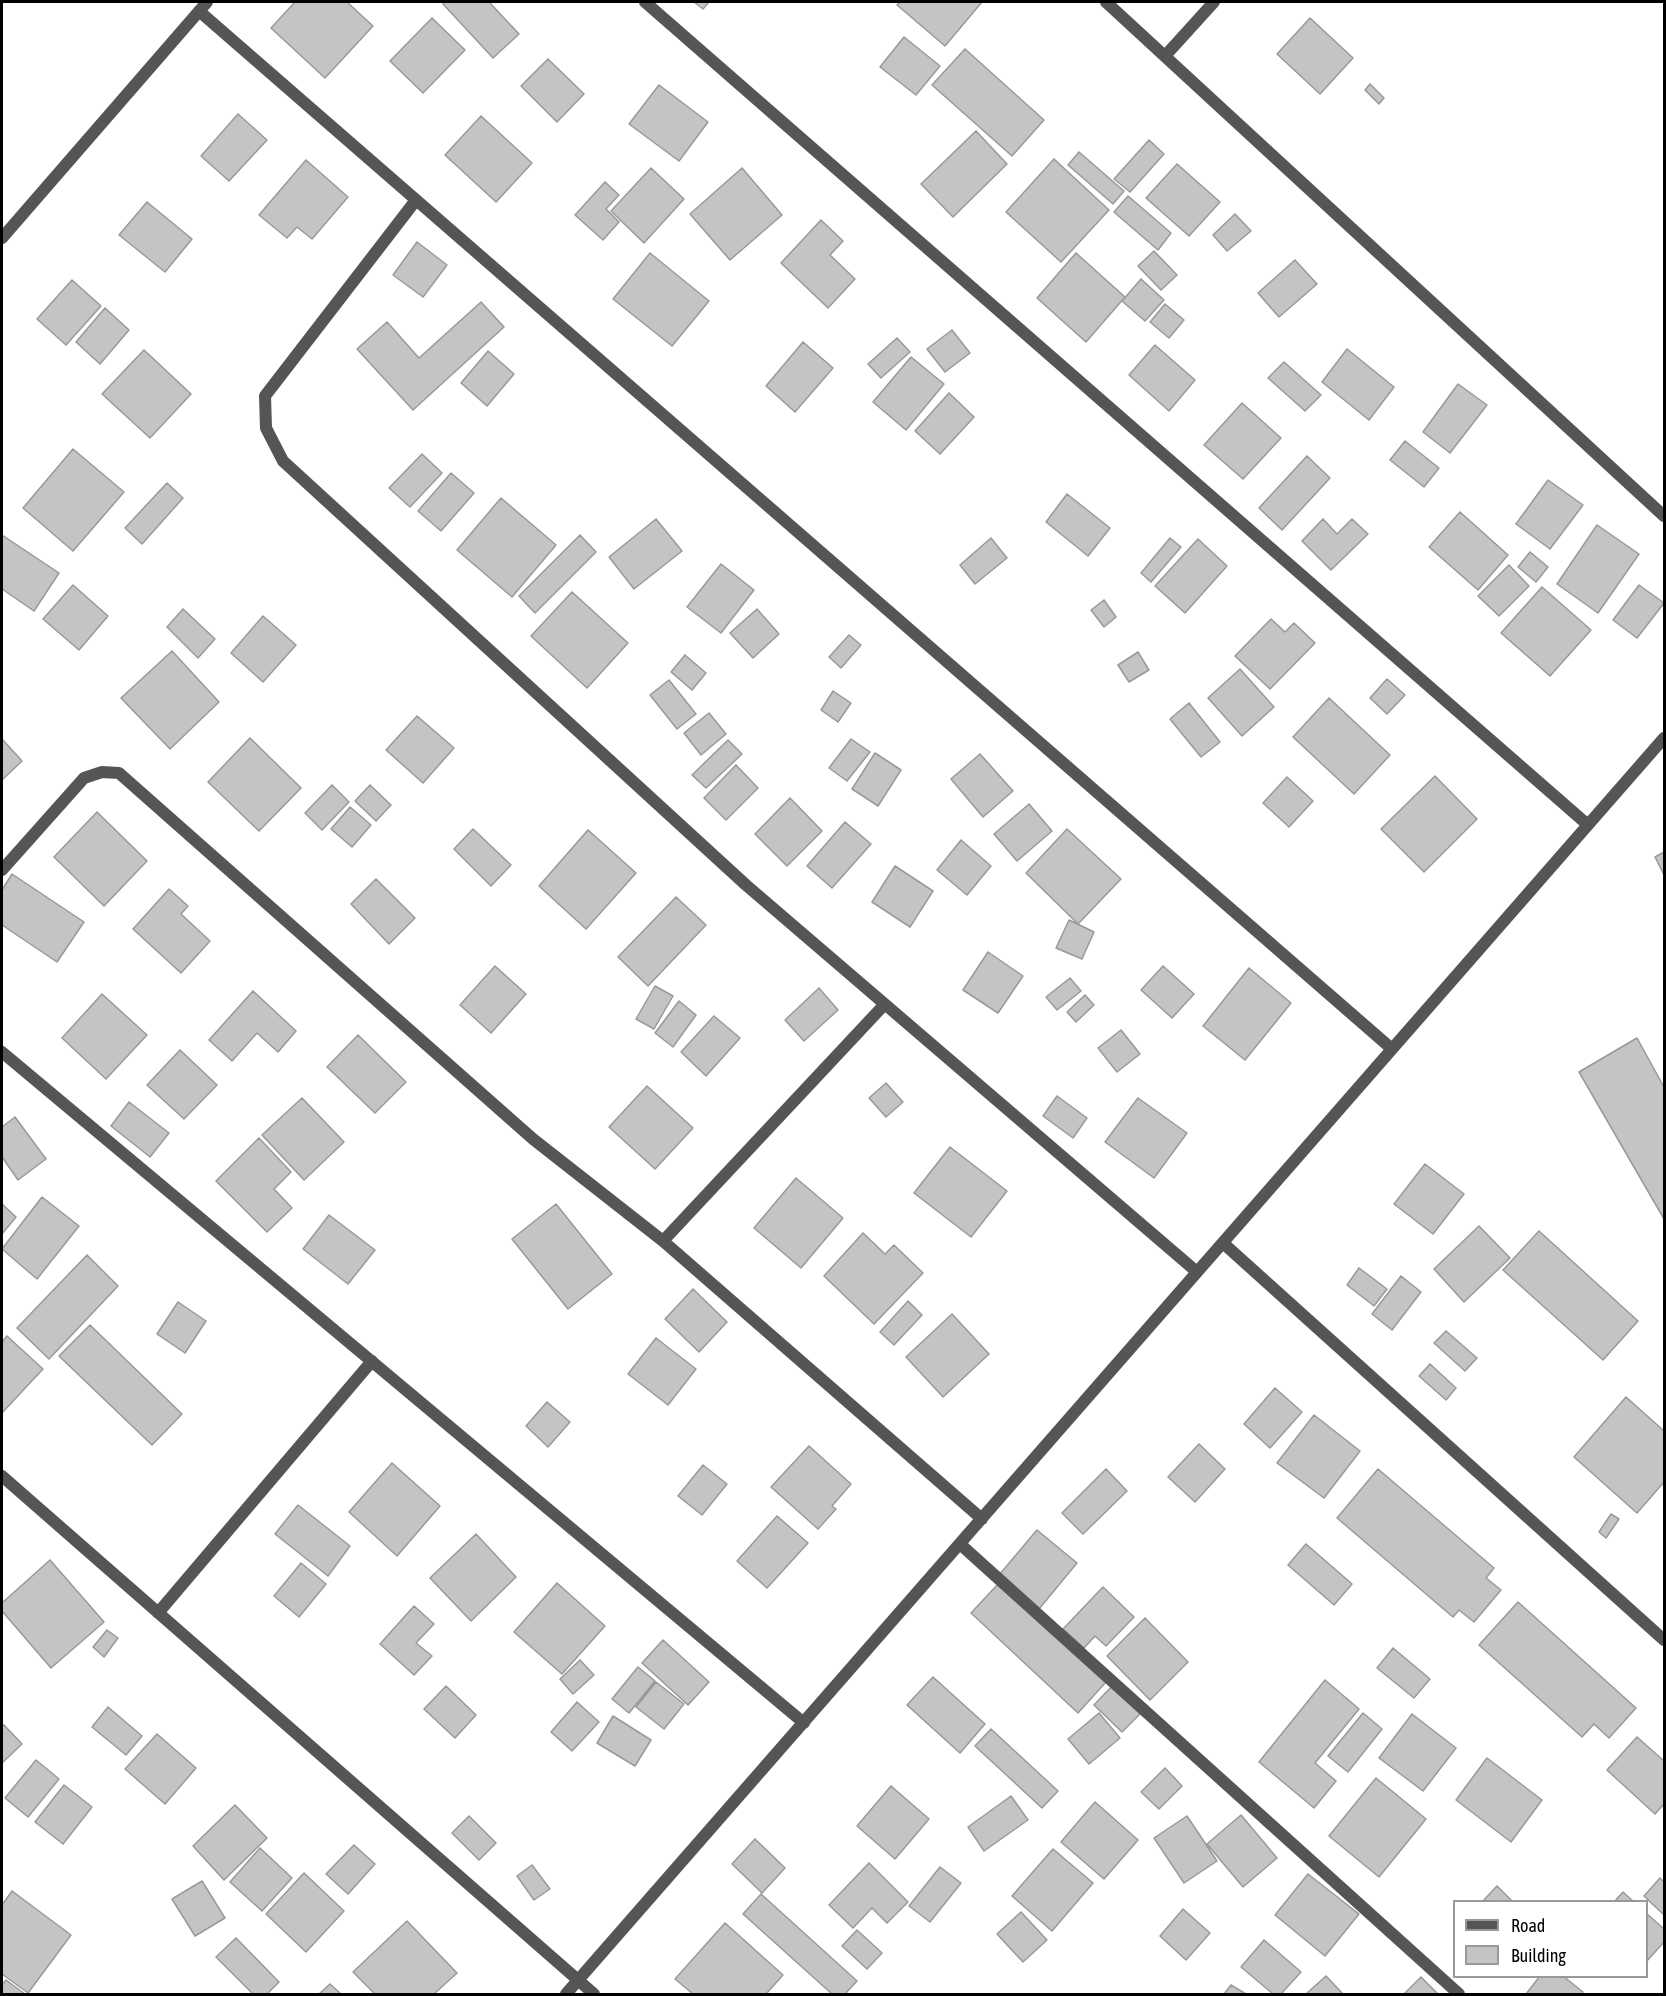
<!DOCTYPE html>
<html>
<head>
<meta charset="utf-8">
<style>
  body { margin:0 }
  #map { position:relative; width:1666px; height:1996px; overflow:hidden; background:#fff; font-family:"Asap Condensed",sans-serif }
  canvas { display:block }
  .frame { position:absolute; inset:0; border:3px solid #000; pointer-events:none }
  .legend { position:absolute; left:1453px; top:1900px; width:195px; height:78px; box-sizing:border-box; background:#fff; border:2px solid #999; margin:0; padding:8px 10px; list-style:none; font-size:18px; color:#000 }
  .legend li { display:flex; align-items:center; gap:12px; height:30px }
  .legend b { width:30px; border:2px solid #999 }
</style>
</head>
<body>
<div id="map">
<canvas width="1666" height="1996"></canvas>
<div class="frame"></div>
<ul class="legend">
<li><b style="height:8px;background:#555"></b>Road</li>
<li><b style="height:16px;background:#c4c4c4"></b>Building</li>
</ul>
</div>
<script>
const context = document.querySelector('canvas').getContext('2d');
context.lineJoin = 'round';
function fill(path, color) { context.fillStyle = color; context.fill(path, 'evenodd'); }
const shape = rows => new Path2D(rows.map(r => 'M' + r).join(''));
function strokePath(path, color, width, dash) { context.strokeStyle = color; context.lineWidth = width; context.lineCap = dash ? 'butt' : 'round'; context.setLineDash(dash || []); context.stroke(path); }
const building = shape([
  [295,2,347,2,373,26,325,78,271,28,295,2],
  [445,2,489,2,519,34,493,58,443,4,445,2],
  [694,2,709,2,703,9,694,2],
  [900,2,982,2,945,46,897,5,900,2],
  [432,18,465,50,423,93,390,61,432,18],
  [1310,18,1353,58,1320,94,1277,54,1310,18],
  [904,37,940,66,916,95,880,67,904,37],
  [965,49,1044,120,1012,156,932,85,965,49],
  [548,59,584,94,557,122,521,86,548,59],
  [1370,84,1384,98,1379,104,1365,90,1370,84],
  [659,85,708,122,679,161,629,124,659,85],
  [238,114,267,140,229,181,201,156,238,114],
  [481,116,532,163,496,202,445,155,481,116],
  [976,131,1007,164,953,217,921,184,976,131],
  [1149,140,1164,154,1130,192,1114,179,1149,140],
  [1079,152,1124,191,1113,204,1068,165,1079,152],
  [1054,159,1109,210,1061,262,1006,212,1054,159],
  [306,160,348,197,312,239,297,227,287,238,259,215,306,160],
  [1177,164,1220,202,1189,236,1146,198,1177,164],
  [651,168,684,199,644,243,611,211,651,168],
  [742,168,782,215,730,260,690,214,742,168],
  [605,182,619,195,606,209,619,222,603,240,575,215,605,182],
  [1128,196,1171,233,1158,250,1114,212,1128,196],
  [147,202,192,239,165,272,119,235,147,202],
  [1235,214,1251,231,1227,251,1213,235,1235,214],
  [821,220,843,241,830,255,855,279,828,308,781,263,821,220],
  [417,242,447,265,423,297,393,275,417,242],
  [1154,251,1177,275,1161,290,1138,266,1154,251],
  [650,253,709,301,672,346,613,299,650,253],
  [1076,253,1125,297,1086,342,1037,298,1076,253],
  [1295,260,1317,284,1279,317,1258,293,1295,260],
  [1141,279,1164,300,1145,321,1122,301,1141,279],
  [72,280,101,306,66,345,37,319,72,280],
  [481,302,504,327,413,410,357,349,387,322,419,358,481,302],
  [1165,304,1184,320,1169,338,1150,322,1165,304],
  [105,308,129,330,100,364,76,342,105,308],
  [952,330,970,353,945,372,927,349,952,330],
  [897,338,910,352,881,378,868,364,897,338],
  [803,342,833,368,795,412,766,386,803,342],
  [1155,345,1195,380,1169,411,1129,375,1155,345],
  [1347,349,1394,387,1369,420,1322,382,1347,349],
  [144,350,191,394,150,438,102,394,144,350],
  [488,351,514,374,487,406,461,383,488,351],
  [911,357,944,384,906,430,873,402,911,357],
  [1284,362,1321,395,1305,411,1268,378,1284,362],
  [1458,384,1487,405,1450,453,1423,432,1458,384],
  [949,393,974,417,940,454,915,431,949,393],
  [1242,403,1281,438,1243,479,1204,445,1242,403],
  [1405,441,1439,468,1424,487,1390,460,1405,441],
  [73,449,124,492,73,551,23,508,73,449],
  [422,454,442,473,410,507,389,488,422,454],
  [1307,456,1330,478,1282,530,1259,508,1307,456],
  [451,473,474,493,441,531,418,511,451,473],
  [1548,480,1583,505,1550,549,1516,524,1548,480],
  [167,483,183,498,142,544,125,528,167,483],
  [1067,494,1110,528,1088,556,1046,522,1067,494],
  [501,498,556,545,512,597,457,550,501,498],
  [1460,512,1508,555,1478,590,1429,547,1460,512],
  [656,519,682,551,634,589,609,557,656,519],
  [1323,519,1337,534,1352,519,1368,534,1331,570,1302,541,1323,519],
  [1597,525,1639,554,1598,613,1557,584,1597,525],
  [2,535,59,573,34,611,2,589,2,535],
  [580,535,596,552,535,613,519,596,580,535],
  [991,538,1007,558,975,584,960,565,991,538],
  [1170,538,1181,547,1151,582,1141,573,1170,538],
  [1198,539,1227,566,1185,613,1155,586,1198,539],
  [1530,552,1548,567,1536,582,1518,567,1530,552],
  [721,564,754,590,721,633,687,607,721,564],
  [1509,565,1529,586,1499,616,1478,596,1509,565],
  [73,585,108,616,79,650,43,619,73,585],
  [1639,585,1664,603,1637,638,1613,620,1639,585],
  [1542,587,1591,630,1550,676,1501,633,1542,587],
  [572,592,628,643,587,688,531,636,572,592],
  [1104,600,1116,617,1104,627,1091,610,1104,600],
  [183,609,215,639,198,658,167,627,183,609],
  [757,609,779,634,753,658,730,633,757,609],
  [263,616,296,645,263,682,231,653,263,616],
  [1271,619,1285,632,1294,623,1315,643,1270,689,1235,656,1271,619],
  [849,635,861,645,841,668,829,657,849,635],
  [172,651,219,702,170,749,121,698,172,651],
  [1138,652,1149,670,1129,682,1118,665,1138,652],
  [685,655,706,673,692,690,671,672,685,655],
  [1240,669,1274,707,1242,736,1208,698,1240,669],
  [1387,679,1405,695,1387,714,1370,698,1387,679],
  [669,680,696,714,677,729,650,695,669,680],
  [833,691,851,703,838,722,821,710,833,691],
  [1329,698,1390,755,1354,794,1293,737,1329,698],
  [1189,703,1220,742,1201,757,1170,719,1189,703],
  [709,713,726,734,701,755,684,733,709,713],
  [417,716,454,748,423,783,386,750,417,716],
  [250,738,301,788,259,831,208,782,250,738],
  [2,739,22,761,2,780,2,739],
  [851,739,870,752,847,781,829,768,851,739],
  [728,740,742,754,706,788,692,775,728,740],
  [875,753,901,770,878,806,852,789,875,753],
  [980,754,1013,791,983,817,951,779,980,754],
  [736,765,758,788,726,820,704,798,736,765],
  [1435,776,1477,819,1424,872,1381,829,1435,776],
  [1287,777,1313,801,1289,827,1263,803,1287,777],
  [332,785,349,802,322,830,305,813,332,785],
  [370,785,391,805,376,821,355,801,370,785],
  [790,798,822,831,787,866,755,834,790,798],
  [1029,804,1052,831,1017,861,994,834,1029,804],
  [350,807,371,825,352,847,331,829,350,807],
  [97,812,147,861,104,906,54,857,97,812],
  [845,822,871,844,832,888,807,866,845,822],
  [473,829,511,865,491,886,454,849,473,829],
  [1067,829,1121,879,1078,924,1026,873,1067,829],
  [588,830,636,873,586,929,539,886,588,830],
  [961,840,991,866,967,895,937,870,961,840],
  [1664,852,1664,875,1655,857,1664,852],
  [895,866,933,891,910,927,872,902,895,866],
  [12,874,84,922,57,962,2,925,2,890,12,874],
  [376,879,415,918,389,944,351,904,376,879],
  [169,889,188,906,181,914,210,941,181,973,133,929,169,889],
  [676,897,706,925,648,986,618,957,676,897],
  [1069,920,1094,932,1082,959,1056,948,1069,920],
  [988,952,1023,976,998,1013,963,990,988,952],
  [495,966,526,994,491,1033,460,1005,495,966],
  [1163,966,1194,994,1172,1018,1141,990,1163,966],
  [1249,968,1291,1003,1245,1060,1203,1026,1249,968],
  [1070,978,1081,991,1057,1010,1046,997,1070,978],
  [655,986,673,996,654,1029,636,1019,655,986],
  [819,988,838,1010,804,1041,785,1020,819,988],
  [253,991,296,1031,278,1052,257,1033,232,1061,209,1040,253,991],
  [102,994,147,1035,106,1079,62,1038,102,994],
  [1085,995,1094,1005,1076,1022,1067,1012,1085,995],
  [679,1001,696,1015,673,1047,655,1033,679,1001],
  [714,1016,740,1038,706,1076,681,1052,714,1016],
  [1121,1030,1140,1054,1117,1072,1098,1048,1121,1030],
  [358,1035,406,1082,375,1113,327,1067,358,1035],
  [1637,1038,1664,1087,1664,1219,1579,1072,1637,1038],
  [180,1050,217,1085,184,1119,147,1085,180,1050],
  [886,1083,903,1102,886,1117,869,1098,886,1083],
  [647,1086,693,1128,655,1169,609,1127,647,1086],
  [1057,1096,1087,1118,1073,1138,1043,1116,1057,1096],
  [302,1098,344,1142,304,1180,262,1135,302,1098],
  [1138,1098,1187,1133,1154,1178,1105,1142,1138,1098],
  [129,1102,169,1133,150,1157,111,1126,129,1102],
  [15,1117,46,1159,18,1180,2,1157,2,1127,15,1117],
  [259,1138,291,1172,274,1189,292,1208,267,1232,216,1181,259,1138],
  [950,1147,1007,1191,971,1237,914,1193,950,1147],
  [1425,1164,1464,1194,1433,1234,1394,1204,1425,1164],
  [796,1178,843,1218,801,1268,754,1228,796,1178],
  [42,1197,79,1226,37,1279,2,1249,42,1197],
  [2,1204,16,1217,2,1234,2,1204],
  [556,1204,612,1274,568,1309,512,1239,556,1204],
  [329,1215,375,1250,348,1284,303,1249,329,1215],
  [1479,1226,1510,1258,1464,1302,1434,1269,1479,1226],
  [1539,1231,1638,1321,1603,1360,1503,1270,1539,1231],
  [863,1233,885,1254,894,1245,923,1273,874,1324,824,1276,863,1233],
  [87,1255,118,1286,49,1359,17,1328,87,1255],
  [1359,1268,1387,1289,1374,1306,1347,1285,1359,1268],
  [1401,1276,1421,1292,1392,1330,1372,1314,1401,1276],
  [693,1289,727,1322,699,1352,665,1319,693,1289],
  [908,1301,922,1315,894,1345,880,1332,908,1301],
  [178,1302,206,1321,185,1353,157,1334,178,1302],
  [952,1314,989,1354,943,1397,906,1357,952,1314],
  [90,1325,182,1414,152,1445,59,1356,90,1325],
  [1446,1331,1477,1358,1465,1371,1434,1343,1446,1331],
  [7,1336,43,1369,2,1413,2,1342,7,1336],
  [656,1338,696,1369,668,1405,628,1374,656,1338],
  [1430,1364,1456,1388,1446,1400,1419,1376,1430,1364],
  [1275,1388,1302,1412,1270,1448,1244,1424,1275,1388],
  [1626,1397,1664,1431,1664,1482,1637,1513,1574,1457,1626,1397],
  [547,1402,570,1422,548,1447,526,1426,547,1402],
  [1314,1415,1360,1451,1324,1498,1277,1463,1314,1415],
  [1199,1444,1225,1469,1195,1502,1168,1477,1199,1444],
  [809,1446,851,1484,832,1506,836,1509,818,1529,771,1487,809,1446],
  [392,1463,440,1506,397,1556,349,1512,392,1463],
  [703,1465,727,1484,702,1515,678,1496,703,1465],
  [1106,1469,1127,1491,1083,1534,1062,1513,1106,1469],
  [1378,1469,1494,1568,1486,1578,1501,1590,1474,1622,1459,1610,1453,1617,1337,1518,1378,1469],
  [298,1505,350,1546,328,1576,275,1534,298,1505],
  [1611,1514,1619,1519,1606,1538,1599,1532,1611,1514],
  [777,1516,808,1543,767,1588,737,1561,777,1516],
  [1037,1530,1077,1563,1039,1609,999,1575,1037,1530],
  [476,1534,516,1577,471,1621,430,1578,476,1534],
  [1306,1544,1352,1584,1334,1605,1288,1565,1306,1544],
  [50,1560,104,1622,51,1668,2,1611,2,1603,50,1560],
  [301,1563,326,1584,299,1617,274,1596,301,1563],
  [557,1583,605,1626,562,1674,514,1632,557,1583],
  [999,1583,1106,1682,1078,1713,971,1613,999,1583],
  [1103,1587,1134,1617,1106,1646,1095,1636,1084,1648,1063,1629,1103,1587],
  [1518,1602,1636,1708,1609,1738,1594,1724,1582,1737,1479,1645,1518,1602],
  [414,1606,434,1624,416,1643,432,1656,414,1675,380,1644,414,1606],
  [1145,1618,1188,1662,1150,1700,1107,1656,1145,1618],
  [107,1630,118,1638,104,1657,93,1647,107,1630],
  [663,1640,709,1682,688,1705,642,1663,663,1640],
  [1393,1648,1430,1679,1414,1698,1377,1668,1393,1648],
  [580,1660,594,1675,573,1694,560,1679,580,1660],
  [638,1667,655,1681,629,1713,612,1699,638,1667],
  [933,1677,985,1724,960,1753,907,1705,933,1677],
  [1325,1680,1359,1709,1315,1763,1336,1781,1314,1808,1259,1762,1325,1680],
  [656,1682,684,1704,664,1729,636,1707,656,1682],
  [1113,1685,1141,1713,1122,1732,1094,1705,1113,1685],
  [446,1686,476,1715,455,1738,424,1709,446,1686],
  [577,1702,599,1722,572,1751,551,1732,577,1702],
  [108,1707,142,1736,126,1755,92,1727,108,1707],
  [1099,1713,1120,1738,1089,1764,1068,1739,1099,1713],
  [1363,1713,1382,1729,1348,1772,1328,1756,1363,1713],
  [1412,1714,1456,1748,1423,1791,1379,1758,1412,1714],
  [613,1716,651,1740,635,1766,597,1743,613,1716],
  [4,1725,22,1744,2,1763,2,1727,4,1725],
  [991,1729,1058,1791,1042,1808,975,1746,991,1729],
  [157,1734,196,1768,165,1804,125,1769,157,1734],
  [1637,1737,1664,1761,1664,1804,1655,1814,1607,1770,1637,1737],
  [1487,1758,1542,1800,1511,1842,1456,1800,1487,1758],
  [36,1760,59,1779,28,1817,5,1798,36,1760],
  [1165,1768,1182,1786,1159,1809,1141,1792,1165,1768],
  [1376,1778,1426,1819,1379,1877,1329,1836,1376,1778],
  [64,1785,92,1807,63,1844,35,1822,64,1785],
  [891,1786,929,1819,895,1859,857,1826,891,1786],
  [1011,1796,1028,1820,984,1851,968,1827,1011,1796],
  [1095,1802,1138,1840,1104,1879,1061,1842,1095,1802],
  [235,1805,267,1838,224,1880,193,1846,235,1805],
  [1241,1815,1277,1858,1243,1887,1207,1844,1241,1815],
  [469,1816,496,1843,479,1860,452,1833,469,1816],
  [1187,1816,1217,1861,1184,1883,1154,1838,1187,1816],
  [755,1839,785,1868,762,1893,732,1864,755,1839],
  [354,1845,375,1864,348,1894,326,1874,354,1845],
  [260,1848,292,1878,262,1911,230,1882,260,1848],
  [1053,1849,1093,1883,1052,1931,1012,1896,1053,1849],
  [869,1863,908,1902,887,1923,872,1908,853,1928,829,1905,869,1863],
  [532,1865,550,1889,534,1900,517,1876,532,1865],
  [940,1867,961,1883,930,1922,909,1906,940,1867],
  [304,1873,344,1911,306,1952,266,1914,304,1873],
  [1308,1874,1359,1914,1325,1956,1275,1915,1308,1874],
  [1660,1878,1664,1882,1664,1915,1644,1896,1660,1878],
  [202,1881,225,1918,195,1936,172,1899,202,1881],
  [1497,1886,1513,1902,1482,1902,1497,1886],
  [12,1891,71,1935,28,1993,2,1974,2,1905,12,1891],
  [1623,1892,1634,1902,1614,1902,1623,1892],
  [761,1894,857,1981,845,1994,832,1994,743,1914,761,1894],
  [1183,1909,1210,1933,1186,1960,1160,1936,1183,1909],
  [1021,1912,1047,1940,1023,1962,997,1934,1021,1912],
  [1646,1913,1664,1929,1664,1942,1646,1962,1646,1913],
  [407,1921,457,1973,434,1994,375,1994,353,1972,407,1921],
  [725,1923,783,1975,766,1994,693,1994,675,1979,725,1923],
  [857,1930,882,1953,867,1969,842,1946,857,1930],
  [236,1938,279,1982,267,1994,253,1994,216,1957,236,1938],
  [1264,1940,1301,1972,1281,1994,1273,1994,1241,1967,1264,1940],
  [1326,1976,1343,1994,1306,1994,1326,1976],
  [1540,1976,1563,1976,1583,1992,1581,1994,1526,1994,1540,1976],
  [1421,1977,1438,1994,1404,1994,1421,1977],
  [6,1980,25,1994,2,1994,2,1985,6,1980],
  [330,1984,341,1994,319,1994,330,1984],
  [1231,1985,1246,1994,1224,1994,1231,1985]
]);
const street = shape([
  [645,2,1588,825],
  [1106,2,1664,516],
  [199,11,1392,1049],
  [1165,56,1214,2],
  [416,200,265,396,266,428,283,461,746,885,1197,1272],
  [2,238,207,2],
  [2,870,84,778,102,772,119,773,533,1139,663,1241,982,1519],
  [2,1052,804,1723],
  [663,1241,884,1005],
  [1223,1243,1664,1640],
  [2,1476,594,1994],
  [960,1544,1459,1994],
  [158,1613,372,1361],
  [566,1994,1664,738]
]);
fill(building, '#c4c4c4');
strokePath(building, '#999', 1.5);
strokePath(street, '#555', 12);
</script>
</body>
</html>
